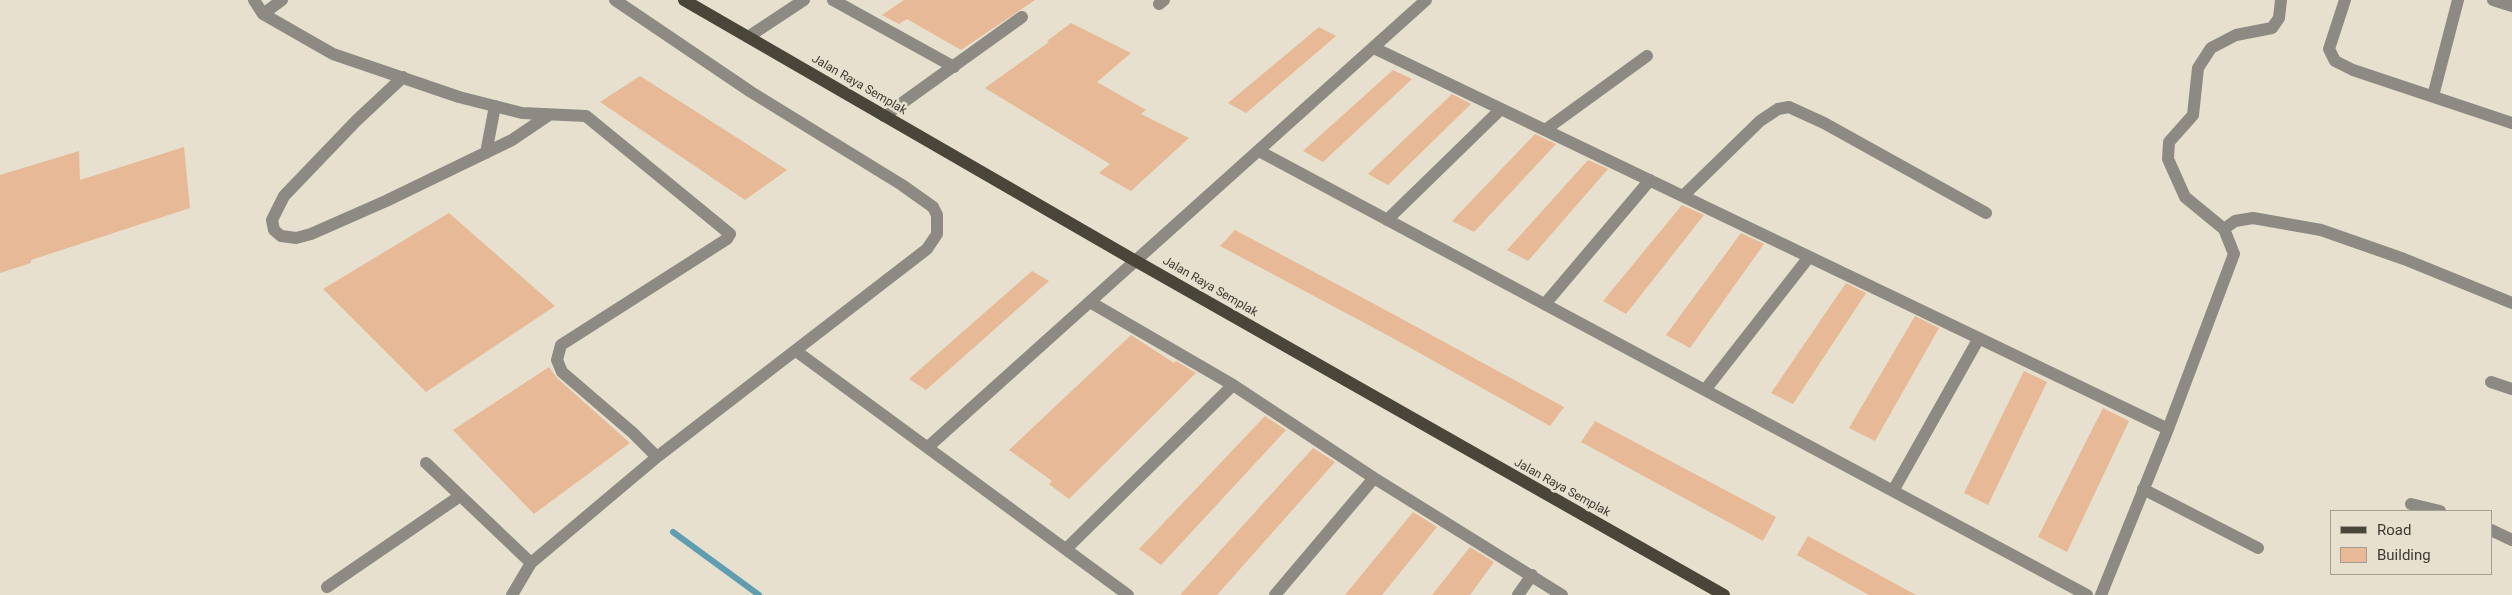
<!DOCTYPE html>
<html>
<head>
<meta charset="utf-8">
<style>
  body { margin:0 }
  #map { position:relative; width:2512px; height:595px; overflow:hidden; background:#e7e0cf; font-family:Roboto,sans-serif }
  canvas { display:block }
  .legend { position:absolute; left:2330px; top:510px; width:162px; height:65px; box-sizing:border-box; background:#e7e0cf; border:1px solid #a39e91; margin:0; padding:6px 9px; list-style:none; font-size:15px; color:#3d3a33 }
  .legend li { display:flex; align-items:center; gap:10px; height:25px }
  .legend b { width:25px; border:1px solid #a39e91 }
</style>
</head>
<body>
<div id="map">
<canvas width="2512" height="595"></canvas>
<ul class="legend">
<li><b style="height:6px;background:#4a4539"></b>Road</li>
<li><b style="height:14px;background:#e7b996"></b>Building</li>
</ul>
</div>
<script>
const context = document.querySelector('canvas').getContext('2d');
context.lineJoin = 'round';
const shape = rows => new Path2D(rows.map(r => 'M' + r).join(''));
function strokePath(path, color, width, dash) { context.strokeStyle = color; context.lineWidth = width; context.lineCap = dash ? 'butt' : 'round'; context.setLineDash(dash || []); context.stroke(path); }
function fill(path, color) { context.fillStyle = color; context.fill(path, 'evenodd'); }
function drawText(font, color, halo, rows, align = 'center') {
  context.font = font + ' Roboto,sans-serif'; context.lineWidth = 5; context.setLineDash([]); context.textBaseline = 'middle'; context.strokeStyle = halo; context.fillStyle = color; for (const [text, x, y, turn = 0] of rows) {
    context.save(); context.translate(x, y); context.rotate((+turn || 0) * Math.PI / 180); context.textAlign = isNaN(turn) ? turn : align; if (halo) context.strokeText(text, 0, 0); context.fillText(text, 0, 0); context.restore();
  }
}
const stream = shape([
  [673,532,759,595]
]);
const building = shape([
  [904,0,1035,0,961,50,907,19,899,24,882,15],
  [1071,23,1131,53,1097,82,1146,110,1141,114,1189,138,1131,191,1099,173,1110,164,985,88,1049,42,1047,41],
  [1319,27,1336,36,1246,113,1228,103],
  [1393,70,1412,79,1323,162,1303,151],
  [640,76,725,130,787,170,745,200,600,102],
  [1452,94,1471,104,1388,185,1368,174],
  [1535,134,1556,144,1474,232,1452,221],
  [184,147,190,208,31,260,31,263,0,273,0,175,79,151,80,180],
  [1588,160,1608,169,1528,261,1507,250],
  [1682,205,1704,215,1626,314,1603,301],
  [449,213,555,306,426,392,323,289],
  [1235,230,1378,306,1564,407,1550,426,1389,336,1220,246],
  [1741,233,1764,244,1690,348,1666,335],
  [1032,271,1049,281,926,390,909,379],
  [1846,283,1866,293,1793,404,1771,393],
  [1915,316,1939,328,1875,441,1849,428],
  [1131,335,1174,363,1176,361,1196,373,1069,499,1049,484,1052,481,1009,450],
  [549,367,557,378,630,443,534,514,453,430],
  [2024,371,2047,382,1988,505,1964,493],
  [2103,408,2129,421,2067,552,2038,537],
  [1265,416,1286,430,1161,565,1139,549],
  [1595,421,1776,517,1763,541,1581,442],
  [1313,448,1335,462,1217,595,1180,595],
  [1413,512,1437,527,1382,595,1345,595],
  [1808,536,1916,595,1869,595,1797,555],
  [1470,547,1494,562,1470,595,1432,595]
]);
const minor = shape([
  [254,0,263,14],
  [282,0,263,14,333,54,459,97,522,113,586,116,730,234,727,239,561,345,557,360,562,372,633,433,657,457,531,563,512,595],
  [615,0,751,92,902,185,933,207,937,215,937,234,927,249,657,457],
  [833,0,954,67],
  [2345,0,2329,49,2335,61,2353,70,2512,123],
  [2493,0,2512,6],
  [1159,4,1164,0],
  [748,37,804,0],
  [1374,48,2168,429],
  [403,77,356,121,284,196,272,220,274,230,281,236,296,238,311,234,386,201,512,140,549,115],
  [2433,96,2458,0],
  [884,116,1022,17],
  [1545,130,1647,56],
  [1259,151,2087,595],
  [486,153,495,106],
  [1683,196,1760,121,1778,109,1789,107,1824,123,1986,213],
  [1387,220,1501,109],
  [2224,229,2235,221,2253,218,2321,230,2404,259,2512,303],
  [1090,302,1233,385,1374,478,1562,595],
  [1545,304,1650,180],
  [796,351,1128,595],
  [2491,382,2512,389],
  [1705,390,1809,257],
  [928,447,1426,0],
  [426,463,531,563],
  [2143,489,2258,548],
  [1893,491,1979,338],
  [2411,504,2440,511],
  [2491,530,2512,540],
  [1066,549,1233,385],
  [327,587,460,496],
  [1275,595,1374,478],
  [1518,595,1532,575],
  [2101,595,2168,429,2234,254,2224,229,2185,197,2168,159,2169,142,2193,115,2198,68,2211,48,2236,35,2272,28,2279,18,2281,0]
]);
const major = shape([
  [684,0,1134,260,1724,595]
]);
const streetNames = [
  ["Jalan Raya Semplak",859,85,30],
  ["Jalan Raya Semplak",1210,287,30],
  ["Jalan Raya Semplak",1562,488,29]
];
strokePath(stream, '#5f9eb0', 6);
fill(building, '#e7b996');
strokePath(minor, '#8d8a83', 12);
strokePath(major, '#4a4539', 12);
drawText('12px', '#3d3a33', '#e7e0cf', streetNames);
</script>
</body>
</html>
